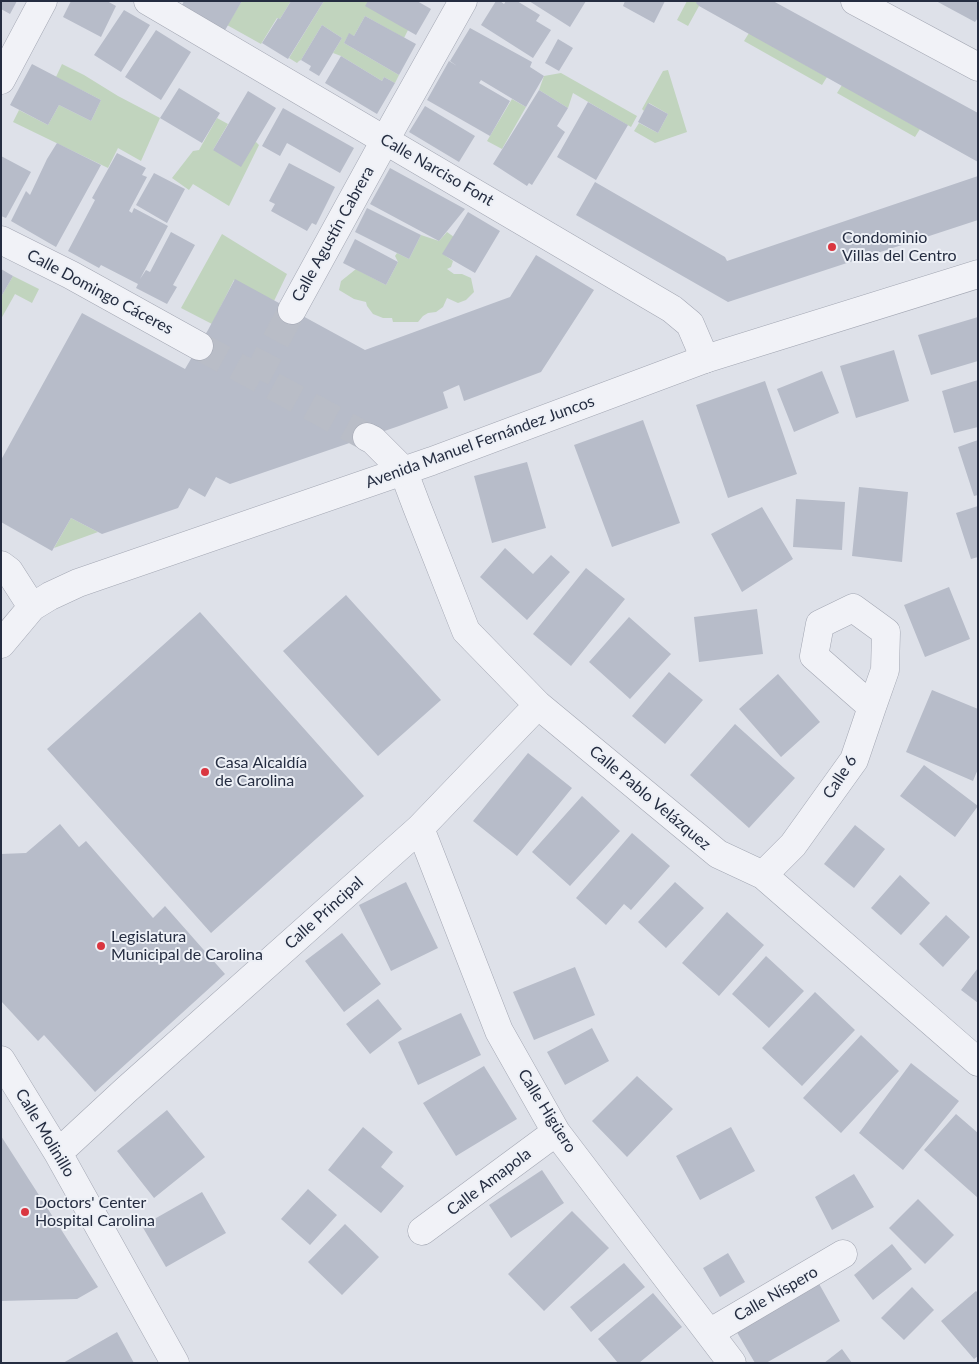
<!DOCTYPE html>
<html>
<head>
<meta charset="utf-8">
<style>
  body { margin:0 }
  #map { position:relative; width:979px; height:1364px; overflow:hidden; background:#dee1e9; font-family:Lato,sans-serif }
  canvas { display:block }
  .frame { position:absolute; inset:0; border:2px solid #252d41; pointer-events:none }
</style>
</head>
<body>
<div id="map">
<canvas width="979" height="1364"></canvas>
<div class="frame"></div>
</div>
<script>
const context = document.querySelector('canvas').getContext('2d');
context.lineJoin = 'round';
function fill(path, color) { context.fillStyle = color; context.fill(path, 'evenodd'); }
const shape = rows => new Path2D(rows.map(r => 'M' + r).join(''));
function strokePath(path, color, width, dash) { context.strokeStyle = color; context.lineWidth = width; context.lineCap = dash ? 'butt' : 'round'; context.setLineDash(dash || []); context.stroke(path); }
function drawText(font, color, halo, rows, align = 'center') {
  context.font = font + ' Lato,sans-serif'; context.lineWidth = 4; context.setLineDash([]); context.textBaseline = 'middle'; context.strokeStyle = halo; context.fillStyle = color; for (const [text, x, y, turn = 0] of rows) {
    context.save(); context.translate(x, y); context.rotate((+turn || 0) * Math.PI / 180); context.textAlign = isNaN(turn) ? turn : align; if (halo) context.strokeText(text, 0, 0); context.fillText(text, 0, 0); context.restore();
  }
}
const green = shape([
  [242,1,291,1,280,19,277,18,261,44,227,25],
  [324,1,368,1,408,30,404,38,365,16,354,36,349,34,344,43,399,75,395,83,384,77,382,81,341,56,333,53,342,38,322,25,301,60,299,61,297,63,289,58],
  [687,1,697,1,699,6,688,26,677,20],
  [749,33,827,77,822,85,744,41],
  [62,64,84,75,118,96,160,118,141,161,118,148,108,168,13,122,19,110,48,125,59,105,91,121,101,100,56,77],
  [668,70,687,132,655,143,634,131,639,123,658,133,668,114,649,103,644,111,642,109,663,71],
  [561,73,637,116,631,127,573,93,568,108,539,90,544,76],
  [842,85,920,129,915,137,837,93],
  [512,99,526,107,502,149,487,141],
  [217,118,228,124,213,150,256,142,259,145,229,206,193,184,189,190,172,178,193,151,199,150],
  [447,232,454,237,443,254,453,261,451,267,447,269,454,274,462,274,471,278,474,292,466,300,458,303,447,298,443,307,436,312,428,313,423,316,418,322,393,322,392,318,383,318,373,314,367,306,366,302,354,299,339,290,341,281,356,269,386,285,398,262,395,256,397,253,409,259,421,235,439,241],
  [222,234,287,274,274,301,234,280,212,324,181,308],
  [13,276,39,289,32,303,15,294,1,319,1,297],
  [71,518,98,532,54,548]
]);
const building = shape([
  [1,1,17,1,10,14,1,9],
  [71,1,107,1,116,6,101,37,63,17],
  [184,1,242,1,224,32,181,7],
  [291,1,324,1,288,59,262,43,278,18,280,19],
  [368,1,417,1,431,9,416,35,365,6],
  [496,1,500,1,504,4,506,1,517,1,540,15,536,21,551,30,533,58,481,25],
  [529,1,586,1,570,27],
  [625,1,665,1,654,23,623,6],
  [697,1,773,1,978,113,978,162,699,6,696,3],
  [936,1,978,1,978,18,975,22],
  [124,10,150,25,121,72,94,55],
  [365,16,416,44,399,75,344,43,349,33,354,36],
  [322,25,342,38,319,76,309,70,311,66,301,60],
  [470,28,532,62,530,67,544,76,526,107,481,80,479,83,510,101,490,136,427,100,449,61,457,66,450,61],
  [156,30,191,52,161,100,125,77],
  [558,39,573,48,559,71,545,63],
  [341,56,382,81,384,77,395,83,377,114,325,83],
  [32,64,101,100,91,121,59,105,48,125,10,105],
  [179,88,220,113,202,143,160,118],
  [539,90,568,108,557,126,565,132,532,185,529,183,527,186,493,164],
  [248,91,276,108,241,167,213,150],
  [588,102,628,125,596,180,557,157],
  [648,103,668,114,658,133,638,122],
  [425,106,475,136,459,162,409,132],
  [283,108,354,148,340,173,287,143,280,156,262,146],
  [57,143,101,165,56,247,11,221,26,191,30,195,47,159],
  [117,153,146,168,142,175,147,177,129,211,132,213,134,208,168,226,140,279,146,270,150,272,171,232,195,245,173,285,177,287,167,304,136,288,138,284,101,265,99,268,68,251,95,200,92,198],
  [1,156,31,172,6,218,1,216],
  [289,163,335,187,316,225,312,223,307,231,271,211,275,204,269,201],
  [390,168,465,209,439,241,370,204],
  [154,173,185,189,167,223,136,205],
  [978,176,978,220,728,302,576,215,595,182,725,257,727,261],
  [367,208,421,235,409,259,355,232],
  [468,212,500,231,475,273,442,254],
  [355,239,398,262,386,285,343,263],
  [536,255,594,290,541,372,464,401,459,385,443,392,448,408,399,426,230,484,216,477,205,497,189,488,178,508,102,534,71,518,52,551,1,522,1,460,82,313,185,369,208,330,235,279,365,350,510,297],
  [1,269,13,276,1,297],
  [978,317,978,361,931,375,918,335],
  [894,350,909,401,856,418,840,366],
  [822,371,839,413,794,432,777,389],
  [978,380,978,427,954,433,942,391],
  [765,381,797,474,728,498,696,405],
  [643,420,680,523,612,547,574,445],
  [978,440,978,495,974,496,958,447],
  [527,462,546,528,492,543,474,476],
  [859,487,908,492,902,562,852,556],
  [796,499,845,502,842,550,793,547],
  [978,506,978,557,971,559,956,513],
  [762,507,793,559,742,592,711,534],
  [505,548,533,574,551,555,570,572,527,620,480,577],
  [586,568,625,599,571,666,533,634],
  [949,587,970,639,925,657,904,605],
  [346,595,441,700,378,756,283,651],
  [757,609,763,654,699,662,694,617],
  [200,612,364,796,211,933,47,749],
  [629,617,671,654,630,699,589,662],
  [669,672,703,700,665,744,632,716],
  [778,674,820,722,781,757,739,709],
  [932,690,978,709,978,769,973,781,906,752],
  [735,724,795,778,749,828,690,775],
  [528,753,572,788,517,856,473,821],
  [924,765,978,806,955,837,900,796],
  [582,796,620,831,570,886,532,852],
  [60,824,79,847,86,841,153,918,165,906,225,974,95,1092,44,1035,38,1041,1,1001,1,854,26,853],
  [855,825,885,849,854,888,824,864],
  [632,833,670,866,631,910,624,904,606,925,576,898],
  [900,875,930,903,901,935,871,908],
  [406,882,438,948,391,971,359,905],
  [675,882,704,908,666,948,638,922],
  [727,912,764,945,719,996,682,963],
  [946,915,970,937,943,967,919,944],
  [342,933,381,984,344,1012,305,961],
  [766,956,804,991,769,1028,732,994],
  [575,967,595,1015,534,1040,513,992],
  [978,968,978,1003,961,990],
  [815,992,855,1030,802,1086,762,1048],
  [378,999,402,1029,370,1054,346,1024],
  [461,1013,481,1055,418,1085,398,1042],
  [592,1028,609,1061,565,1085,547,1052],
  [861,1035,899,1071,841,1133,803,1098],
  [911,1063,959,1101,903,1170,859,1133],
  [484,1066,517,1119,456,1156,423,1103],
  [637,1076,673,1109,627,1157,592,1121],
  [167,1110,205,1157,154,1198,117,1151],
  [956,1114,978,1133,978,1198,924,1150],
  [363,1127,393,1152,381,1167,404,1186,381,1213,328,1170],
  [731,1127,755,1171,700,1200,676,1156],
  [1,1136,98,1287,77,1299,1,1301],
  [542,1170,564,1203,511,1238,489,1205],
  [854,1174,874,1207,832,1230,815,1197],
  [308,1189,337,1215,310,1245,281,1219],
  [202,1192,226,1233,166,1267,142,1226],
  [918,1199,954,1235,925,1264,889,1228],
  [572,1211,609,1248,544,1311,508,1274],
  [345,1224,379,1257,342,1295,308,1262],
  [892,1244,912,1269,873,1300,854,1275],
  [728,1253,745,1282,720,1297,703,1268],
  [624,1263,645,1287,591,1332,570,1307],
  [818,1282,840,1321,766,1363,755,1363,735,1329],
  [912,1287,934,1310,904,1340,881,1318],
  [976,1291,978,1293,978,1356,974,1359,941,1321],
  [653,1293,682,1327,639,1363,618,1363,598,1339],
  [117,1332,134,1363,63,1363],
  [842,1349,852,1363,824,1363]
]);
const minorTunnel = shape([
  [199,346,367,437],
  [256,378,292,310]
]);
const minor = shape([
  [148,1,672,309,690,324,705,359],
  [855,1,978,67],
  [1,80,43,1],
  [1,240,71,275,199,346],
  [292,310,394,124,463,1],
  [367,437,373,440,403,470,417,507,466,631,538,705,718,854,763,875,978,1062],
  [420,828,499,1031,556,1132,732,1363],
  [763,875,793,845,854,760,872,707,885,670,886,632,853,608,820,624,814,656,872,707],
  [1,1060,58,1153,175,1363],
  [58,1153,126,1090,420,828,538,705],
  [422,1231,556,1132],
  [709,1333,843,1254]
]);
const tertiary = shape([
  [1,565,9,571,32,607],
  [1,644,32,607,50,596,78,583,432,461,705,359,978,274]
]);
const markers = [
  [832,247,5,"#da3640"],
  [205,772,5,"#da3640"],
  [101,946,5,"#da3640"],
  [25,1212,5,"#da3640"]
];
const streetNames = [
  ["Calle Narciso Font",437,170,30],
  ["Calle Agustín Cabrera",333,234,-61],
  ["Calle Domingo Cáceres",100,292,28],
  ["Avenida Manuel Fernández Juncos",480,442,-20],
  ["Calle 6",840,777,-57],
  ["Calle Pablo Velázquez",650,798,40],
  ["Calle Principal",324,913,-42],
  ["Calle Higüero",547,1111,58],
  ["Calle Molinillo",45,1133,59],
  ["Calle Amapola",489,1182,-37],
  ["Calle Níspero",776,1294,-30]
];
const poiNames = [
  ["Condominio",842,238],
  ["Villas del Centro",842,256],
  ["Casa Alcaldía",215,763],
  ["de Carolina",215,781],
  ["Legislatura",111,937],
  ["Municipal de Carolina",111,955],
  ["Doctors' Center",35,1203],
  ["Hospital Carolina",35,1221]
];
fill(green, '#c1d4be');
fill(building, '#b7bcc9');
strokePath(minorTunnel, '#b9bdc7', 28, [28, 14]);
strokePath(minor, '#a3a7b3', 29);
strokePath(tertiary, '#a3a7b3', 29);
strokePath(minor, '#f1f2f7', 28);
strokePath(tertiary, '#f1f2f7', 28);
for (const [x, y, r, color] of markers) { const dot = new Path2D(); dot.arc(x, y, r, 0, 2 * Math.PI); context.fillStyle = color; context.fill(dot); strokePath(dot, '#edf0f6', 2); }
drawText('16px', '#252d41', '#edf0f6', streetNames);
drawText('16px', '#252d41', '#edf0f6', poiNames, 'left');
</script>
</body>
</html>
